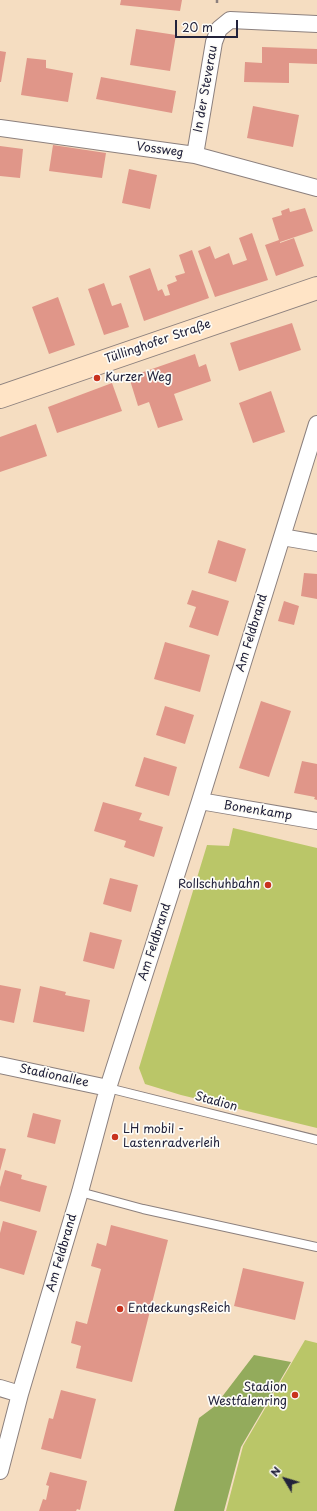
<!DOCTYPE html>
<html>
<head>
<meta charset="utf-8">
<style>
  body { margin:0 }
  #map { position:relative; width:317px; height:1511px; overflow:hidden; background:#f5ddc1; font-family:"Playpen Sans",sans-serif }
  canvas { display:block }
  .north { position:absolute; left:265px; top:1459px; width:40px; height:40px; -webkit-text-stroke:3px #fdfcf7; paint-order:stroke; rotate:308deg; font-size:11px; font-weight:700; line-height:16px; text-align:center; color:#22223b }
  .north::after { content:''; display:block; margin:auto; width:14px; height:18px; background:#22223b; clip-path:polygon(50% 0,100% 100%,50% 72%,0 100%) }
  .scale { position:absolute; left:175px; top:20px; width:63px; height:18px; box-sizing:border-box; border:2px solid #22223b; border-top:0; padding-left:5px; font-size:12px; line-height:14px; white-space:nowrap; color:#22223b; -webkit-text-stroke:3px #fdfcf7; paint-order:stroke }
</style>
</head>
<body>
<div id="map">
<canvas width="317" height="1511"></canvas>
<div class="north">N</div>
<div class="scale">20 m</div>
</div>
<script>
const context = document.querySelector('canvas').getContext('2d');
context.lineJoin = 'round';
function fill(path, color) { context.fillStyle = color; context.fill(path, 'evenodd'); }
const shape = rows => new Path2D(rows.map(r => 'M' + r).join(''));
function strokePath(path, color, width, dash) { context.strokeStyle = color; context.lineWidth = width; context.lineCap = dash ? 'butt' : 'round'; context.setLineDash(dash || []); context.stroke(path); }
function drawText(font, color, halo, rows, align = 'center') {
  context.font = font + ' "Playpen Sans",sans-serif'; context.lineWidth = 3.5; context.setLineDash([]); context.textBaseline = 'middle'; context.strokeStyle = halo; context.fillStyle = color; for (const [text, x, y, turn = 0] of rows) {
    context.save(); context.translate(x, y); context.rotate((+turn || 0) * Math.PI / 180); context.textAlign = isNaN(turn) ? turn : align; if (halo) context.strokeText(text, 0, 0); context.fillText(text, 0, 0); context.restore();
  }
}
const green = shape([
  [233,828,317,848,317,1128,181,1095,145,1084,139,1068,207,845,229,846],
  [305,1340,317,1343,317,1511,226,1511,243,1446]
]);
const forest = shape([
  [254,1355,291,1362,241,1447,224,1511,174,1511,199,1418,215,1406]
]);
const building = shape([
  [121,0,182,0,180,11,120,5],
  [136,29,176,35,170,71,130,65],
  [262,47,317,49,317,64,289,63,289,83,244,82,245,62,262,63],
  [0,51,6,52,1,82,0,82],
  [27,58,46,60,46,68,73,73,68,102,21,95],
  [101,77,176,91,172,113,96,99],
  [253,106,299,115,293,147,247,138],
  [53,145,106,153,102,178,49,171],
  [0,146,23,149,20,178,0,176],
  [129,169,157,175,150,209,122,203],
  [289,208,290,212,305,208,313,231,280,242,280,243,294,238,304,266,276,276,265,245,279,240,272,218,282,215,281,211],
  [252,233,268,280,215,297,198,251,210,246,215,259,229,253,233,265,247,260,239,238],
  [192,250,209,298,144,321,129,276,150,268,158,291,162,289,165,296,170,295,167,285,177,281,175,276,185,273,179,255],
  [104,283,112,306,121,303,129,327,104,335,88,289],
  [58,297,75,345,49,354,32,307],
  [292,323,301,350,239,371,230,343],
  [195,354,199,367,206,364,211,381,174,394,183,420,158,428,149,402,138,406,129,377],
  [112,383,122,411,57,433,48,407],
  [271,391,285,432,253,443,239,403],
  [36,424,47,456,0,472,0,437],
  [218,540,246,549,236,582,208,573],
  [304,573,317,574,317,599,301,596],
  [192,590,229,601,218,636,189,627,196,607,187,604],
  [284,601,299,606,294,625,278,621],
  [165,642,210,655,200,692,154,679],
  [261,701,291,711,269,777,239,768],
  [165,706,194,715,185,744,156,735],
  [144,757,177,767,169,796,135,786],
  [302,761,317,764,317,800,314,799,315,797,294,793],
  [103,802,142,813,139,820,163,827,154,857,124,847,126,841,94,831],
  [110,878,138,885,131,912,103,904],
  [90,932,122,940,114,969,83,961],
  [0,985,21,989,14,1023,0,1020],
  [40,986,66,992,65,995,90,1000,84,1032,33,1022],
  [33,1113,61,1120,55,1144,27,1137],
  [0,1148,6,1149,0,1171],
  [5,1170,22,1175,21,1179,47,1186,40,1212,0,1201,0,1187],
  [3,1221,37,1231,24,1275,0,1268,0,1233],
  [111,1225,168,1240,132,1382,76,1368,81,1346,71,1343,76,1321,87,1324,101,1269,91,1266,97,1243,106,1246],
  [243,1268,304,1282,295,1320,234,1306],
  [61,1390,96,1399,81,1459,41,1449,49,1418,53,1419],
  [50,1472,87,1481,80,1510,77,1509,76,1511,39,1511,43,1499,46,1500,49,1486,46,1485]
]);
const path = shape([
  [217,0,217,6]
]);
const lane = shape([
  [108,1088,317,1140],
  [80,1192,143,1209,317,1247]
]);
const street = shape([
  [0,128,195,155,317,188],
  [195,155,214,42,219,29,230,20,317,24],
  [282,537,317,543],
  [200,801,317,821],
  [0,1065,108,1088],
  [0,1388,20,1394],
  [0,1471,20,1394,80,1192,108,1088,200,801,317,424]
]);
const secondary = shape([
  [0,397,317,288]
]);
const markers = [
  [97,378,4,"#c8321e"],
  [268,885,4,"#c8321e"],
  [115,1137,4,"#c8321e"],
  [120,1309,4,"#c8321e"],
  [295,1395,4,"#c8321e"]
];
const streetNames = [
  ["In der Steverau",206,89,-80],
  ["Vossweg",160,150,8],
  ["Tüllinghofer Straße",158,342,-19],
  ["Am Feldbrand",252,633,-73],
  ["Bonenkamp",258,811,9],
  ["Am Feldbrand",155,942,-72],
  ["Stadionallee",54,1076,12],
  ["Stadion",216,1102,15],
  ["Am Feldbrand",62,1253,-74]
];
const poiNames = [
  ["Kurzer Weg",105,378],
  ["Rollschuhbahn",260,885,"right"],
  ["LH mobil -",123,1130],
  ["Lastenradverleih",123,1144],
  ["EntdeckungsReich",128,1309],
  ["Stadion",287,1388,"right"],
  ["Westfalenring",287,1402,"right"]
];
fill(green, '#bac668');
fill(forest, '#93ab5c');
fill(building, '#e09689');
strokePath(lane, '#8c807e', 10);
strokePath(street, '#8c807e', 18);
strokePath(secondary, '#8c807e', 24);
strokePath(path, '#8c807e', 2.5, [3, 3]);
strokePath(lane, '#fff', 8);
strokePath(street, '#fff', 16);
strokePath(secondary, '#ffe4c6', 22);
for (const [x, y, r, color] of markers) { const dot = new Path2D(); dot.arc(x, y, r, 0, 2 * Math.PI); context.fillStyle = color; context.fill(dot); strokePath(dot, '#fdfcf7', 1.5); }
drawText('12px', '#22223b', '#fdfcf7', streetNames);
drawText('12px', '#22223b', '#fdfcf7', poiNames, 'left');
</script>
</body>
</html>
